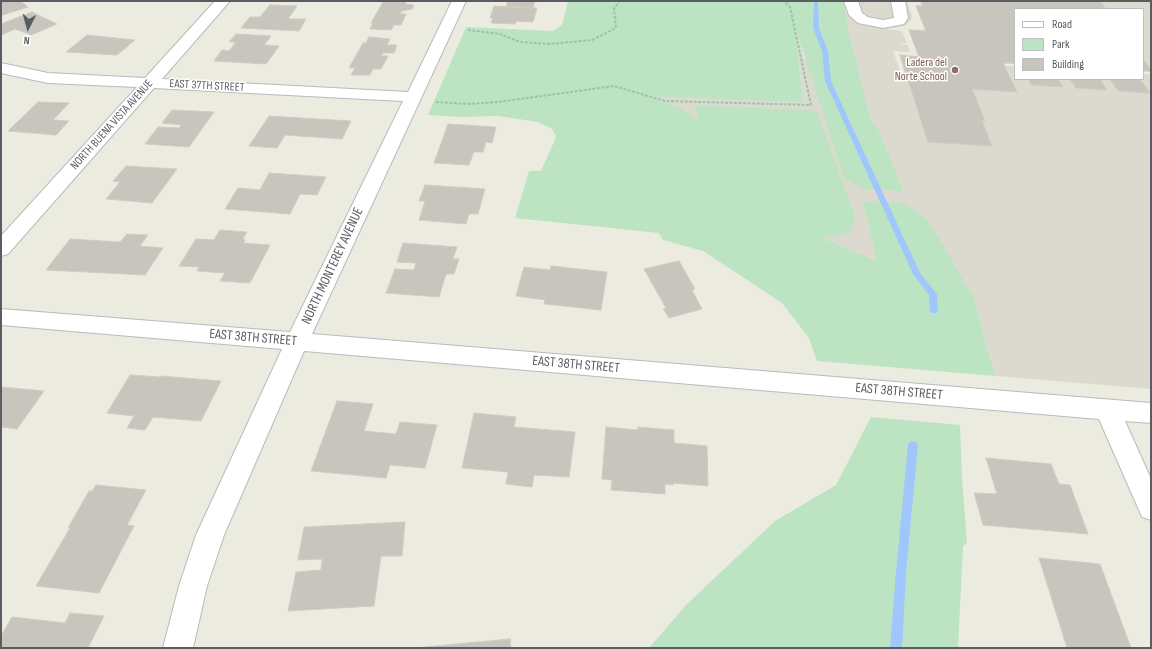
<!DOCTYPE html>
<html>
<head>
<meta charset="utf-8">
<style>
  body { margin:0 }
  #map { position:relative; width:1152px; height:649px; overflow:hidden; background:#ecebe0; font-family:"Sofia Sans Condensed",sans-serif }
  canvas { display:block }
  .frame { position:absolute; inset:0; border:2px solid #595c61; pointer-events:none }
  .legend { position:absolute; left:1014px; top:8px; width:130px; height:72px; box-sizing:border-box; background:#fff; border:1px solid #bdbec0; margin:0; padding:5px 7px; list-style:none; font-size:12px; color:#595c61 }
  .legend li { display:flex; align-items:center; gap:8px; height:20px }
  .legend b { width:20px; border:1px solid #bdbec0 }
  .north { position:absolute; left:8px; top:8px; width:40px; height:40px; -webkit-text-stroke:3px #fff; paint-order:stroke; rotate:186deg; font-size:11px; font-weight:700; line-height:16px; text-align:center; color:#595c61 }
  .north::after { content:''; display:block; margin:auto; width:14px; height:18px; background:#595c61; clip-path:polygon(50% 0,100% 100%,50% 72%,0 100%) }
</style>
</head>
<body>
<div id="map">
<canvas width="1152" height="649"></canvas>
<div class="frame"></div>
<ul class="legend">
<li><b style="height:5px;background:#fff"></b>Road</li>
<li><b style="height:11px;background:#bde4c2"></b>Park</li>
<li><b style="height:11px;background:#c7c5be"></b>Building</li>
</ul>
<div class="north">N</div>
</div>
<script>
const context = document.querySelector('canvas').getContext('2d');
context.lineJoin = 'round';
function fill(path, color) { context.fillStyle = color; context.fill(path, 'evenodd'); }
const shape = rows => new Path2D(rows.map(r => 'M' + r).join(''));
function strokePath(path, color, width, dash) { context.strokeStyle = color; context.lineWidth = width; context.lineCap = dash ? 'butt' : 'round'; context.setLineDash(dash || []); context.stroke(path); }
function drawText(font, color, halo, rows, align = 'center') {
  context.font = font + ' "Sofia Sans Condensed",sans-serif'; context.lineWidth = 3; context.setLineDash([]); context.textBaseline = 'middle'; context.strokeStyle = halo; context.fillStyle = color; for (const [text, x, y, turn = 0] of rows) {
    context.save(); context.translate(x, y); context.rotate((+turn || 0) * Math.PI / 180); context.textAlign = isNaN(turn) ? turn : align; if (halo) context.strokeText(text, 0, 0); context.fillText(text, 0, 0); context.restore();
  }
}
const education = shape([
  [844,1,907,1,912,16,911,20,905,26,886,29,902,31,907,43,899,43,908,45,910,52,893,51,902,76,906,77,899,55,918,56,908,29,925,30,915,5,921,6,920,1,1151,1,1151,72,1143,71,1143,9,1015,9,1015,64,1004,64,1006,66,1015,66,1015,79,1143,79,1143,74,1151,74,1151,389,995,376,974,298,877,261,823,238,705,160,700,124,676,106,646,95,803,101,795,23,804,57,902,191,877,125,872,125,848,29]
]);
const green = shape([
  [568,1,844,1,848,29,872,125,877,125,903,191,863,189,844,178,795,26,803,102,648,96,676,106,689,113,698,122,696,107,702,105,817,111,855,217,852,230,843,235,823,238,877,261,863,201,905,203,928,220,974,298,995,376,817,361,809,338,782,303,703,251,663,240,659,233,515,218,529,171,541,171,554,142,556,136,552,129,538,122,498,116,461,117,428,115,466,27,553,31,562,25],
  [871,417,960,425,962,478,967,543,963,546,958,648,649,648,686,605,775,521,836,485]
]);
const stream = shape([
  [814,1,818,1,819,28,828,51,831,81,920,273,937,294,938,311,937,313,931,313,930,311,929,295,913,274,825,81,822,51,813,28,814,1],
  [913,441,916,442,918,445,906,572,902,648,890,648,896,572,908,445,910,442,913,441]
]);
const building = shape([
  [1,1,20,1,28,7,3,15,1,14,1,1],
  [386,1,406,1,405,4,414,5,412,9,402,11,400,14,406,14,401,25,394,25,391,30,370,29,373,23,371,23,383,2,386,1],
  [508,1,535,1,533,8,506,6,508,1],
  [921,1,1100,1,1106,9,1015,9,1015,63,1003,63,1017,92,972,89,985,121,982,121,992,146,928,142,900,55,919,57,909,30,926,31,916,6,923,6,921,1],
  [270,5,297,6,288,19,306,19,299,31,241,28,250,17,260,17,270,5],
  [494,6,537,8,533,22,516,21,515,24,491,23,493,18,490,18,494,6],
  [32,12,57,24,31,35,15,29,1,35,1,24,32,12],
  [236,34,271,36,264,45,279,46,266,64,214,61,222,50,229,51,236,42,229,42,236,34],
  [87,35,135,40,117,55,66,52,87,35],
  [369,37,390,39,387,45,397,45,394,53,383,53,381,56,388,56,381,69,373,69,370,75,351,75,355,68,349,68,363,43,366,43,369,37],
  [1143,59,1151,70,1151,71,1143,71,1143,59],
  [1028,79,1058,79,1063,87,1032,85,1028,79],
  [1070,79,1100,79,1107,90,1076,88,1070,79],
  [1110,79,1140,79,1150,93,1118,91,1110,79],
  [38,102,69,103,53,120,69,121,56,135,8,131,38,102],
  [172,110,214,112,189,147,145,144,158,127,179,128,182,125,162,123,172,110],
  [269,116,351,121,342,139,285,135,277,148,249,146,269,116],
  [448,124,496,127,492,143,486,142,483,152,474,152,469,165,434,163,448,124],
  [126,166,177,169,152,203,106,199,120,182,113,181,126,166],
  [269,173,326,177,317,195,300,194,290,214,225,209,238,188,260,190,269,173],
  [425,185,485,189,478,214,469,214,466,224,419,220,425,201,419,201,425,185],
  [220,230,247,232,243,239,245,240,243,243,270,245,250,283,220,281,225,273,197,271,199,267,179,266,196,239,214,240,220,230],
  [127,234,148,235,140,246,163,248,145,275,46,270,70,239,120,242,127,234],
  [403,243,457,247,453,259,459,259,454,274,446,274,439,297,386,293,395,269,414,270,416,263,397,262,403,243],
  [679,261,695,289,692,290,702,309,669,318,663,309,666,308,644,269,679,261],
  [551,266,607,272,601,310,544,304,545,300,516,296,524,267,550,270,551,266],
  [130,375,160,377,161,376,221,381,201,421,153,417,145,430,127,428,134,416,107,413,130,375],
  [1,387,44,391,17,429,1,427,1,387],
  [337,401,373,404,364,431,396,434,400,422,437,425,425,468,390,465,386,478,311,471,337,401],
  [474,413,516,417,514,427,575,432,569,477,534,475,532,487,506,484,508,472,462,468,474,413],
  [606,427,638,430,638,427,674,430,674,443,707,446,708,486,673,483,673,485,665,484,665,494,611,490,612,480,602,479,606,427],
  [986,458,1051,464,1059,484,1070,485,1088,534,983,525,974,493,997,494,986,458],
  [96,485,146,490,127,525,134,526,99,593,36,586,70,528,68,528,89,491,92,491,96,485],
  [405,522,402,556,381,556,374,606,288,611,296,572,321,570,322,559,298,560,304,527,405,522],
  [1039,558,1100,564,1131,648,1067,648,1039,558],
  [70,613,104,616,88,648,1,648,1,636,12,617,65,623,70,613],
  [510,639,511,648,414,648,510,639]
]);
const path = shape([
  [468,30,500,34,520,42,550,44,592,40,616,28,614,8,620,1],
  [436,102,468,104,498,102,614,86,665,101,811,105,790,7,786,3,789,1]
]);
const minor = shape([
  [215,1,230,1,162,79,408,92,452,1,466,1,312,334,1151,403,1151,423,1125,421,1151,479,1151,520,1142,517,1099,419,304,351,224,535,207,586,193,648,163,648,179,586,196,535,282,349,1,325,1,309,290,332,403,101,154,88,8,254,1,256,1,236,137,87,48,83,1,73,1,63,48,73,145,78,215,1],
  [844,1,858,1,862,13,868,17,883,20,894,18,891,1,905,1,908,18,904,24,883,28,858,23,849,15,844,1]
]);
const markers = [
  [955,70,4,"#8d6e63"]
];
const farEducationnames = [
  ["Ladera del",947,63],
  ["Norte School",947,77]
];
const farStreetnames = [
  ["EAST 37TH STREET",207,86,3],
  ["NORTH BUENA VISTA AVENUE",112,125,-48]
];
const streetNames = [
  ["NORTH MONTEREY AVENUE",333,266,-65],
  ["EAST 38TH STREET",253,338,5],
  ["EAST 38TH STREET",576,365,5],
  ["EAST 38TH STREET",899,392,5]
];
fill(education, '#dcdace');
fill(green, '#bde4c2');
fill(stream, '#9fc7fd');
fill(building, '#c7c5be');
strokePath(building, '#d0cdbf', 1);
strokePath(minor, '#b8babf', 2);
strokePath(path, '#97c6ac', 2, [3, 1.5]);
fill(minor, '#fff');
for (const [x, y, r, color] of markers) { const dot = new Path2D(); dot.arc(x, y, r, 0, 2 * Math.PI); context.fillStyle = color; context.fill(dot); strokePath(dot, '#fff', 1.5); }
drawText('12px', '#785e54', '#fff', farEducationnames, 'right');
drawText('12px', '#595c61', '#fff', farStreetnames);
drawText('14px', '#595c61', '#fff', streetNames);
</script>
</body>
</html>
